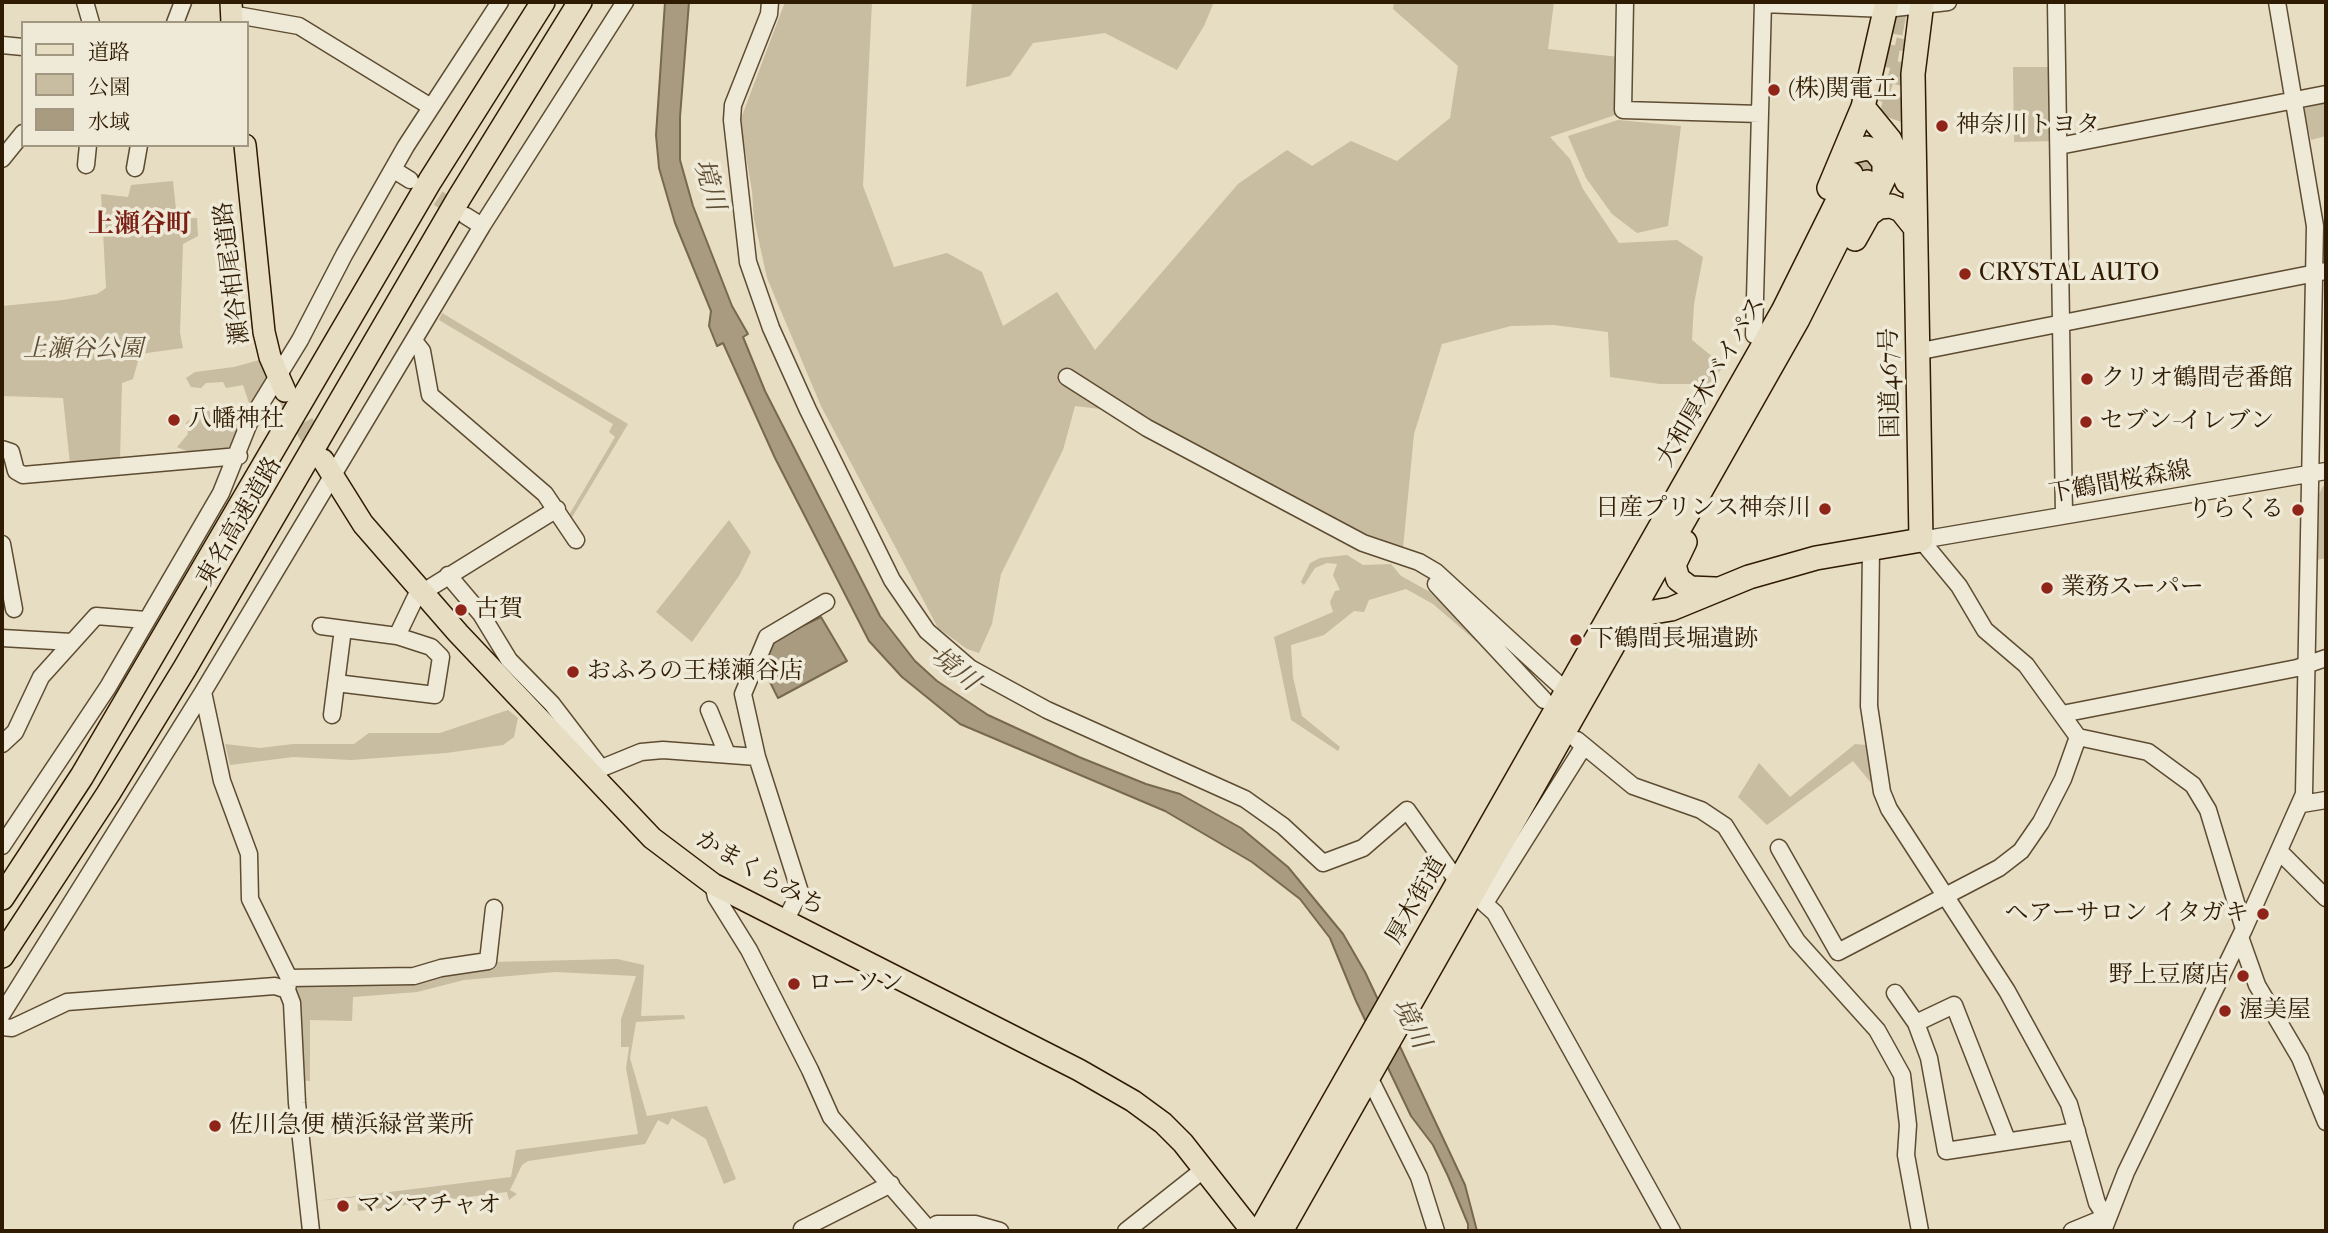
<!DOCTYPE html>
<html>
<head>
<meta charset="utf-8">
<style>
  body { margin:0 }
  #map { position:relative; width:2328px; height:1233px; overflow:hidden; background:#e7ddc2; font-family:"IM FELL French Canon","Noto Serif JP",serif }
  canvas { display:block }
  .frame { position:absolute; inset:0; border:4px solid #2f1b01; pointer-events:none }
  .legend { position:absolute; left:21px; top:21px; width:228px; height:126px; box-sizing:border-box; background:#efe9d7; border:2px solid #a29781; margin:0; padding:9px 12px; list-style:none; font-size:21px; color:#2f1b01 }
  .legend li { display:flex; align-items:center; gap:14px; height:35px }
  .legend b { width:35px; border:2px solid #a29781 }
</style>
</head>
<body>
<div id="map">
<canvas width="2328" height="1233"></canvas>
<div class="frame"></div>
<ul class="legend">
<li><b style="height:9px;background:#e7ddc2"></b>道路</li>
<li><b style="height:19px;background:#c8bca1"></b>公園</li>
<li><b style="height:19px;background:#a89b80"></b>水域</li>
</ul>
</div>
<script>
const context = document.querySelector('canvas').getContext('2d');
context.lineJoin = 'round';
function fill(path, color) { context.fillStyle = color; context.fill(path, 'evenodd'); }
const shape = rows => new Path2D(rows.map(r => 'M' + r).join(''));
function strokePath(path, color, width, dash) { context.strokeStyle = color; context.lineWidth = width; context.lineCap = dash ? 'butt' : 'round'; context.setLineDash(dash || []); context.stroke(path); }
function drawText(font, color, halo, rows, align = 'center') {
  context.font = font + ' "IM FELL French Canon","Noto Serif JP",serif'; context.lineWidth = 7; context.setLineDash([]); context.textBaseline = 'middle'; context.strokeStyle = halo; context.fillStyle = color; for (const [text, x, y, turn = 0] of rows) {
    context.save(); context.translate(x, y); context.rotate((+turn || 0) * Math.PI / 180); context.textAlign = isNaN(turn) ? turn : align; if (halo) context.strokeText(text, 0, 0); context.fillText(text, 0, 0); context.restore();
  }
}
const green = shape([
  [785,2,872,2,863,186,894,267,947,253,982,272,1003,326,1057,292,1095,350,1238,184,1287,150,1312,166,1351,141,1397,161,1450,118,1458,66,1393,9,1394,2,1554,2,1548,49,1619,57,1621,113,1550,137,1570,159,1583,189,1619,243,1677,240,1703,257,1694,304,1692,340,1724,366,1709,384,1660,384,1610,377,1608,332,1554,325,1511,326,1442,344,1414,434,1403,548,1379,551,1117,411,1075,406,1063,450,1001,574,992,624,979,653,967,649,938,628,821,406,767,278,754,219,752,191,740,121],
  [972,2,1214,2,1204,26,1177,70,1105,33,1033,43,1010,76,966,87],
  [2013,67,2055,67,2055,141,2014,142],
  [2326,103,2326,136,2311,140,2303,108],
  [1618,120,1681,126,1668,226,1637,233,1612,214,1586,178,1568,136],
  [173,181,177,219,197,218,198,236,183,244,180,333,183,348,140,354,133,379,122,383,120,459,70,464,63,398,2,396,2,306,63,300,97,294,106,288,101,194,128,197,131,185],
  [442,313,628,424,571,519,569,515,615,437,609,432,613,424,439,320],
  [263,359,271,375,260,398,250,406,243,385,226,388,223,382,206,383,201,388,191,387,186,378,195,372,234,367],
  [209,411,228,420,237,417,253,425,234,453,196,455,177,447,188,434,186,423,197,413],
  [2323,486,2326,486,2326,558,2317,560,2319,494],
  [729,520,751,552,739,576,692,642,656,612],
  [1347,555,1363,565,1391,564,1401,576,1430,592,1481,641,1477,642,1433,604,1406,589,1369,600,1364,612,1354,611,1324,635,1291,645,1293,677,1302,716,1340,747,1338,751,1291,720,1274,637,1333,612,1330,602,1335,591,1340,590,1333,575,1337,564,1327,563,1315,568,1304,585,1301,582,1310,563,1320,558],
  [508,710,518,718,514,737,503,745,446,753,351,760,293,757,230,765,225,744,260,748,293,744,354,744,369,733,440,733],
  [1855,744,1867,745,1876,781,1872,784,1853,761,1767,825,1738,797,1759,763,1790,797],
  [617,959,644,965,641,1016,684,1015,685,1019,636,1022,630,1058,647,1116,707,1106,736,1179,724,1184,706,1139,672,1118,668,1125,658,1120,645,1144,528,1161,522,1165,510,1190,517,1194,509,1200,507,1192,358,1211,357,1197,316,1201,511,1177,516,1150,638,1134,626,1068,629,1047,621,1047,621,1019,636,976,555,972,464,980,417,992,353,997,352,1021,310,1020,310,1081,300,1080,299,1007,295,983,492,962]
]);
const water = shape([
  [665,2,689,2,680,117,680,160,693,206,732,306,748,334,743,337,765,391,880,616,915,661,937,681,988,715,1079,757,1146,784,1180,794,1241,828,1288,867,1343,934,1365,972,1465,1185,1477,1231,1468,1231,1468,1224,1448,1176,1433,1145,1411,1116,1356,1001,1330,938,1300,899,1252,862,1165,811,960,724,902,677,869,641,775,458,723,343,717,346,709,326,711,311,675,223,659,168,656,135,665,2],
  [821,617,847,661,778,698,762,666,771,641,821,617]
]);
const minorTunnel = shape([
  [418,185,461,213]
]);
const majorTunnel = shape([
  [288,396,322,457]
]);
const highwayTunnel = shape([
  [1854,164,1883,77,1897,2],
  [1867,182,1892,112,1908,40]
]);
const minor = shape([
  [85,2,91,23],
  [770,2,769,14,733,105,732,120,748,262,771,328,808,410,892,580,927,631,970,668,1047,710,1245,799,1283,826,1323,863,1363,848,1407,810,1453,875,1495,913,1672,1231],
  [1625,2,1623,110,1760,114],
  [2056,2,2064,515],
  [1763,4,1886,9,1948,2],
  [231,14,299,26,431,107],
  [175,23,183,2],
  [2,45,23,47],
  [2059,146,2326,94],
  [2,159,23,133],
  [86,165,88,145],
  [135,168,139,145],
  [394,170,410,180],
  [466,216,482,226],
  [1754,335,1763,2],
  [414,341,422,351,430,395,545,494,576,540],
  [1916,352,2326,271],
  [1067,377,1147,428,1363,543,1419,562,1436,572,1567,692],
  [2,449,11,452,16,471,23,475,239,456],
  [2,544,14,609],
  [1871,549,1869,706,1882,792,1889,809,2007,991,2069,1104,2097,1203,2106,1217,2072,1231],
  [448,575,481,614,509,660,552,704,601,768],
  [1436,584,1544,700],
  [423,592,557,509],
  [321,626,397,636,431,647,441,657,435,695,336,683],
  [397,636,420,588],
  [2,638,72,642],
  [203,692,222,781,249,854,250,899,289,978,287,990,292,1003,297,1103,311,1231],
  [709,710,727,754],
  [2062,714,2297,668,2326,658],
  [332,715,343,629],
  [1577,740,1633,786,1701,810,1725,826,1797,941,1877,1030,1902,1075,1908,1125,1906,1155,1920,1231],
  [2,744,15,732,41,677,96,616,146,620],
  [592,772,641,752,663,750,757,757],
  [2302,804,2326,800],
  [2,846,108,687,221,493,249,423,300,340,344,255,406,146,500,2],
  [1779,848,1838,952,1999,868,2021,851,2041,822,2063,779,2078,737],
  [2280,852,2326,898],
  [713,884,716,897,749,950,810,1070,831,1117,930,1231],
  [1485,903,1584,746],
  [785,921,800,892,757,757,743,694,767,637,826,602],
  [2244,929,2208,810,2193,785,2148,752,2078,737,2026,665,1985,630,1959,586,1921,540,2326,471],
  [2240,937,2257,985,2300,1058,2326,1122],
  [289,978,414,976,441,968,488,961,494,908],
  [1895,993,1916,1023,1929,1058,1946,1151,2077,1131],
  [2,1014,203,692,482,226,625,2],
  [1916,1023,1954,1005,2007,1140],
  [2,1027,12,1028,67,1002,275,986,287,990],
  [1373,1085,1419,1177,1436,1231],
  [929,1230,937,1224,975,1224,1000,1231],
  [803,1231,802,1229,891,1184],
  [1126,1231,1203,1170],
  [2103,1231,2126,1172,2244,929,2304,794,2315,226,2277,2]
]);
const major = shape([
  [231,2,232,23],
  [245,145,264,332,270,357,285,391],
  [323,460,363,524,458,633,652,838,713,884,1079,1070,1133,1101,1163,1123,1183,1143,1252,1231]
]);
const highway = shape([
  [1863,107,1890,140,1907,182],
  [1845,153,1867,148,1875,151,1884,162,1884,178,1870,207],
  [1829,188,1863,107,1887,2],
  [1855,239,1869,214,1879,207,1891,206,1901,210,1913,225],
  [1685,542,1674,565,1678,579,1690,588,1715,589],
  [1622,614,1630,616,1671,609,1749,577,1816,558,1921,540,1913,74,1922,2],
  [2,898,82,776,430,181,543,2],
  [2,956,108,794,185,668,459,198,580,2],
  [1260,1231,1783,311,1851,174],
  [1281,1231,1798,319,1867,182]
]);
const markers = [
  [1774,90,7,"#8f2418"],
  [1942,126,7,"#8f2418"],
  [1965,274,7,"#8f2418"],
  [2087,379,7,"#8f2418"],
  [174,420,7,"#8f2418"],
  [2086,422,7,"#8f2418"],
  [1825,509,7,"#8f2418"],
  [2298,510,7,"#8f2418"],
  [2047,588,7,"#8f2418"],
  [461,610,7,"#8f2418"],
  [1576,640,7,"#8f2418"],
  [573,672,7,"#8f2418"],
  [2263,914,7,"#8f2418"],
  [2243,976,7,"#8f2418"],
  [794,984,7,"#8f2418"],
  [2225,1011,7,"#8f2418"],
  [215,1126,7,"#8f2418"],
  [343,1206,7,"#8f2418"]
];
const poiNames = [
  ["(株)関電工",1788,90],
  ["神奈川トヨタ",1956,126],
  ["CRYSTAL AUTO",1979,274],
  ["クリオ鶴間壱番館",2101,379],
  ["八幡神社",188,420],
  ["セブン-イレブン",2100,422],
  ["日産プリンス神奈川",1811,509,"right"],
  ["りらくる",2284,510,"right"],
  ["業務スーパー",2061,588],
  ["古賀",475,610],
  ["下鶴間長堀遺跡",1590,640],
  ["おふろの王様瀬谷店",587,672],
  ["ヘアーサロン イタガキ",2249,914,"right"],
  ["野上豆腐店",2229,976,"right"],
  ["ローソン",808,984],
  ["渥美屋",2239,1011],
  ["佐川急便 横浜緑営業所",229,1126],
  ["マンマチャオ",357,1206]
];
const streetNames = [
  ["瀬谷柏尾道路",233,273,-97],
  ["大和厚木バイパス",1712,382,-60],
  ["国道467号",1891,383,-91],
  ["下鶴間桜森線",2120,483,-10],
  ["東名高速道路",240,522,-60],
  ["かまくらみち",760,874,30],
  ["厚木街道",1417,901,-60]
];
const parkNames = [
  ["上瀬谷公園",83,350]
];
const waterNames = [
  ["境川",708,185,74],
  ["境川",954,670,39],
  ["境川",1410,1024,63]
];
const neighbourhoodNames = [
  ["上瀬谷町",140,226]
];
fill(green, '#c8bca1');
fill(water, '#a89b80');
strokePath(water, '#78684d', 2);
strokePath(minorTunnel, '#c2b69b', 16, [16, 8]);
strokePath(majorTunnel, '#c2b69b', 21, [21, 10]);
strokePath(highwayTunnel, '#c2b69b', 23, [23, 11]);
strokePath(minor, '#5d4c31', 19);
strokePath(major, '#2f1b01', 24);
strokePath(highway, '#2f1b01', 26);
strokePath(minor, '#efe9d7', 16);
strokePath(major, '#e7ddc2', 21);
strokePath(highway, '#e7ddc2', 23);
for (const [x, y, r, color] of markers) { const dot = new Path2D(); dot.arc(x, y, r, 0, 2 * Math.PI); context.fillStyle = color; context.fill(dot); strokePath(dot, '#efe9d7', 2.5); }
drawText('24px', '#2f1b01', '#efe9d7', poiNames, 'left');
drawText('24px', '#2f1b01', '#efe9d7', streetNames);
drawText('italic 24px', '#5d4b31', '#efe9d7', parkNames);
drawText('italic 26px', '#5f4e34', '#efe9d7', waterNames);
drawText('bold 26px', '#7a1f14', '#efe9d7', neighbourhoodNames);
</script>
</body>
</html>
